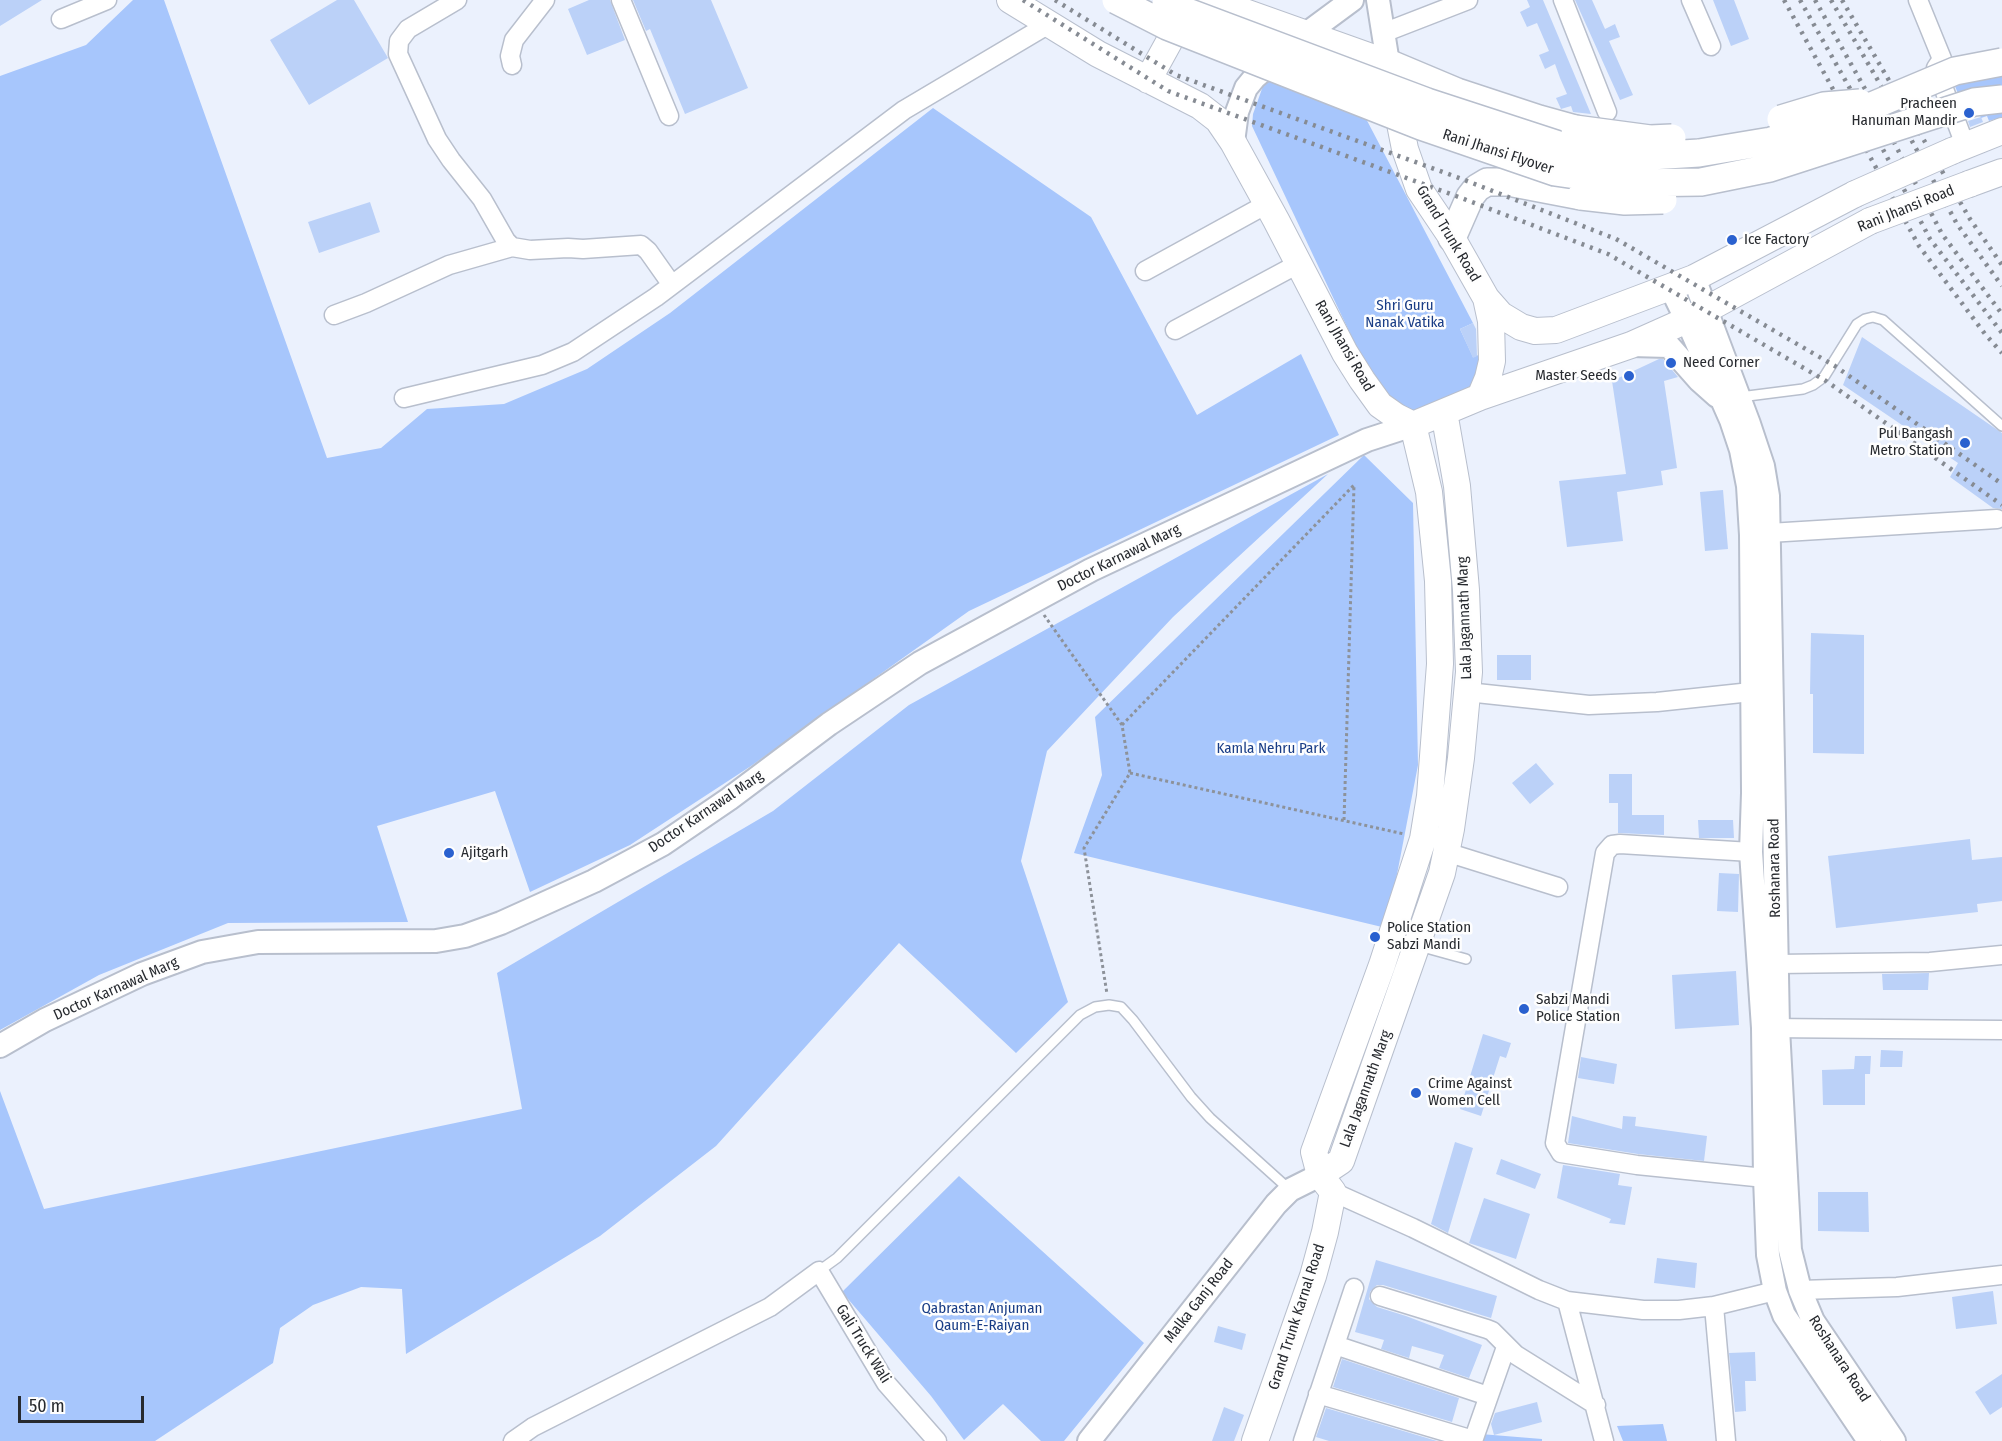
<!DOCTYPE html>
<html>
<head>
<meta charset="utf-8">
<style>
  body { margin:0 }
  #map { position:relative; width:2002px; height:1441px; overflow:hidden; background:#ebf1fd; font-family:"Fira Sans Condensed",sans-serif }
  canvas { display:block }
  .scale { position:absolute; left:18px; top:1396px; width:126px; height:27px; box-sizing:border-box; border:3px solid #272a2f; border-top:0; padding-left:8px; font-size:18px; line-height:21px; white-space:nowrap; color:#272a2f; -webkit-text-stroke:4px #fefefe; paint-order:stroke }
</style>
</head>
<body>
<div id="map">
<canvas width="2002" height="1441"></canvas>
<div class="scale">50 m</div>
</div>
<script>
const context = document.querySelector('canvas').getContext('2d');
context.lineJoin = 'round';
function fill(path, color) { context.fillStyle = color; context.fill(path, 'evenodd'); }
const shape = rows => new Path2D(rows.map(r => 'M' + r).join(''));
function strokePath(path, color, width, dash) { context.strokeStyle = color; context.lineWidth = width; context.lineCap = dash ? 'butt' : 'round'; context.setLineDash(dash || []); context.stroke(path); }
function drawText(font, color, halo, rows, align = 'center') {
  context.font = font + ' "Fira Sans Condensed",sans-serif'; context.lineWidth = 5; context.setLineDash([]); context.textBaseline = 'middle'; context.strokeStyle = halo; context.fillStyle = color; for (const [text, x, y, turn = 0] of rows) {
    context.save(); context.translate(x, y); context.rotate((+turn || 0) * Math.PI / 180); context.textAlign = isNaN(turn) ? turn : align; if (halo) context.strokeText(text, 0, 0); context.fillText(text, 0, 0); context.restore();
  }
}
const green = shape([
  [133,0,164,0,327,458,381,448,427,409,504,404,587,369,670,313,933,108,1091,217,1197,415,1301,354,1339,435,969,611,751,766,630,845,530,892,495,791,377,826,408,922,228,923,99,975,0,1030,0,76,86,45],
  [2002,53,2002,117,1989,121,1987,116,1981,118,1972,93,1960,98,1945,63],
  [1276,71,1351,90,1473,323,1460,329,1473,357,1487,352,1474,384,1451,405,1406,412,1373,382,1252,126,1253,114,1263,86],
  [1364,455,1413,503,1418,765,1394,890,1382,927,1074,853,1102,775,1095,717],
  [1328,474,1173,617,1047,751,1021,861,1068,1002,1016,1053,899,943,716,1146,600,1236,406,1354,402,1289,361,1287,313,1305,280,1328,273,1363,155,1441,0,1441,0,1091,44,1209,522,1109,497,973,773,811,909,705],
  [959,1176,1144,1343,1064,1441,1041,1441,1003,1404,964,1440,931,1396,842,1292],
  [1663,1424,1667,1441,1623,1441,1617,1426],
  [1456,1432,1542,1439,1542,1441,1453,1441]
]);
const building = shape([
  [0,0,42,0,0,26],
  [337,0,354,0,388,58,309,105,270,40],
  [589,0,610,0,625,40,587,55,568,9],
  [633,0,711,0,748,88,685,114,650,29,646,31],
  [1527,0,1543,0,1591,114,1573,112,1571,106,1561,109,1556,98,1567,94,1560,78,1555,64,1545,69,1539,55,1549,51,1537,23,1527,27,1520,12,1530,7],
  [1575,0,1592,0,1605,29,1615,24,1620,37,1609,41,1633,95,1620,100],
  [1713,0,1734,0,1749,39,1731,46],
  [1981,117,1983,122,1970,127,1968,121],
  [370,202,380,232,319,253,308,222],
  [1473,323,1476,329,1477,356,1473,358,1460,329],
  [1862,337,2002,433,2002,509,1993,508,1950,477,1958,463,1843,385],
  [1659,359,1663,359,1678,377,1664,381,1677,468,1661,471,1663,485,1617,492,1623,541,1567,547,1559,481,1626,474,1612,381],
  [1723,490,1728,549,1705,551,1700,492],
  [1811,633,1864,635,1864,754,1813,753,1813,694,1810,694],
  [1497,655,1531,655,1531,680,1497,680],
  [1536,763,1554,784,1530,804,1512,783],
  [1609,774,1632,774,1632,815,1664,815,1664,835,1618,833,1618,803,1609,803],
  [1698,820,1733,820,1734,838,1699,838],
  [1970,839,1972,860,2002,857,2002,901,1977,904,1978,912,1836,928,1828,856],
  [1719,873,1739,874,1738,912,1717,911],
  [1736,971,1739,1025,1675,1029,1672,975],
  [1929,973,1928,990,1883,990,1882,974],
  [1483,1034,1511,1043,1506,1058,1500,1056,1481,1116,1460,1109],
  [1881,1050,1903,1051,1902,1067,1880,1067],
  [1855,1056,1871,1056,1870,1074,1865,1074,1865,1105,1823,1105,1822,1070,1854,1069],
  [1581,1057,1617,1064,1614,1084,1578,1078],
  [1572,1116,1622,1129,1623,1116,1636,1117,1635,1126,1707,1136,1704,1161,1638,1154,1568,1143],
  [1455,1142,1473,1148,1448,1233,1431,1224],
  [1501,1159,1541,1174,1535,1189,1496,1174],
  [1563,1165,1620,1174,1618,1185,1632,1187,1625,1225,1609,1223,1611,1219,1557,1198],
  [1818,1192,1868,1192,1869,1232,1818,1231],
  [1484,1198,1530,1214,1516,1259,1469,1243],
  [1657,1258,1697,1263,1695,1288,1654,1283],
  [1376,1260,1497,1296,1491,1318,1383,1285,1377,1285,1370,1292,1369,1299,1377,1307,1406,1316,1482,1345,1469,1378,1439,1368,1444,1355,1412,1346,1409,1358,1381,1349,1384,1340,1355,1332],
  [1993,1291,1997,1324,1956,1329,1952,1297],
  [1218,1326,1246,1334,1242,1350,1214,1342],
  [1755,1352,1756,1381,1745,1381,1746,1411,1735,1412,1729,1353],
  [1342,1359,1459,1398,1452,1422,1333,1387],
  [2002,1374,2002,1407,1990,1415,1975,1392],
  [1537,1402,1542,1422,1494,1435,1491,1424,1495,1413],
  [1224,1407,1244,1415,1234,1441,1212,1441],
  [1326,1408,1437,1441,1329,1441,1316,1437]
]);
const path = shape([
  [1044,615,1122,725,1130,773,1084,848,1107,994],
  [1122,725,1354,485,1344,821],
  [1130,773,1404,834]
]);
const service = shape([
  [1740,397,1803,389,1813,385,1824,377,1857,324,1865,319,1873,317,1883,320,2002,426],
  [1419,946,1466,959],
  [819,1271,837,1258,1080,1015,1095,1007,1109,1005,1121,1007,1133,1020,1191,1097,1210,1118,1290,1190]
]);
const minor = shape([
  [457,0,408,29,399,41,398,54,437,139,451,160,482,199,506,241,512,247,530,250,568,248,583,249,641,245,648,251,672,285],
  [621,0,669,116],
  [1563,0,1607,112],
  [1691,0,1711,46],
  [1918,0,1942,59,1936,68,1965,145],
  [61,19,107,0],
  [1383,33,1468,0],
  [512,65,510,56,514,40,545,0],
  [1145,271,1267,204],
  [334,315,366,303,449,265,512,247],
  [1175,330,1298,264],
  [404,398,542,365,573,352,656,297,904,110,1049,24],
  [1769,533,1997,519],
  [1467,692,1589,705,1657,702,1751,692],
  [1446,852,1558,887],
  [1751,852,1620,844,1612,845,1605,853,1555,1143,1561,1153,1637,1165,1765,1178],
  [1777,964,1930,962,2002,955],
  [1767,1028,2002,1030],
  [1333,1192,1413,1228,1539,1290,1567,1301],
  [1800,1290,1897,1287,2002,1275],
  [1380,1296,1487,1329,1492,1331,1516,1355,1596,1405],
  [1714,1306,1726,1441],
  [1335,1345,1488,1396],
  [1318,1394,1473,1440],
  [513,1441,533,1427,770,1307,819,1271,886,1383,937,1441],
  [1303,1441,1354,1288],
  [1473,1441,1506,1347],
  [1604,1441,1567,1301,1643,1310,1679,1310,1714,1306,1775,1291]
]);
const tertiary = shape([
  [1378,0,1388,63],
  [1233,142,1237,112,1246,88,1255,77,1306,34,1352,0],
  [1694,278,1749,424,1763,466,1768,496,1778,1028,1790,1250,1800,1290,1813,1321,1894,1441],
  [1671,288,1690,327,1731,420,1741,450,1748,486,1751,535,1753,793,1751,852,1763,1028,1765,1178,1768,1255,1775,1291,1784,1315,1869,1441],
  [1631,345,1669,346,1699,380,1717,396],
  [0,1046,45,1020,142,974,202,952,258,942,436,941,465,936,501,923,594,881,663,844,729,799,829,724,920,663,1091,570,1367,440,1413,425],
  [1089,1441,1276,1204,1290,1190,1320,1175]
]);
const secondary = shape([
  [1010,0,1098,54,1200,106,1218,120,1233,142,1276,220,1345,353,1362,380,1380,405,1397,417,1413,425,1480,397,1631,345,1687,320,1870,221],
  [1211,0,1388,63,1405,149,1419,189,1452,238,1486,298,1491,321,1492,361,1488,378,1480,397],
  [1148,80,1186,11],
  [1952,151,2002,131],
  [1969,184,2002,172],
  [1486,298,1501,315,1521,327,1535,331,1556,330,1694,278,1855,194],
  [1320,1175,1341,1161,1442,873,1451,829,1461,758,1469,672,1466,590,1457,486,1444,412],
  [1255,1441,1313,1276,1325,1232,1333,1192,1320,1175,1314,1152,1382,965,1423,839,1430,796,1440,664,1438,581,1429,492,1413,425]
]);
const primary = shape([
  [1388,63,1457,92,1539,119,1575,129],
  [1452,238,1470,197,1477,188,1487,182,1508,182,1581,196]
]);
const rail = shape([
  [1023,0,1168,91,1456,196,1608,254,1826,381,2002,505],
  [1055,0,1176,75,1462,179,1616,239,1835,366,2002,484],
  [1784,0,1919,246,1985,334,2002,353],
  [1800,0,1866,117,1930,239,2002,333],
  [1815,0,1878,112,1942,234,2002,314],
  [1831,0,1894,108,1957,224,2002,286],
  [1842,0,1970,219,2002,265]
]);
const secondaryBridge = shape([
  [1855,194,1952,151],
  [1870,221,1969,184]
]);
const primaryBridge = shape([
  [1116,0,1167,26,1421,126,1555,172,1630,183,1701,182,1770,168,1974,102,2002,99],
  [1166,4,1427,102,1565,147,1634,157,1699,153,1771,141,1829,124,1955,71,2002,62],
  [1781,119,1824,106,1860,103],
  [1575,129,1650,139,1672,138],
  [1581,196,1625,201,1663,200]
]);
const markers = [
  [1969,113,6,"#2a61cf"],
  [1732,240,6,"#2a61cf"],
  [1671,363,6,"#2a61cf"],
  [1629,376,6,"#2a61cf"],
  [1965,443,6,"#2a61cf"],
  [449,853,6,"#2a61cf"],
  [1375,937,6,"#2a61cf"],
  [1524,1009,6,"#2a61cf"],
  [1416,1093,6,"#2a61cf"]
];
const poiNames = [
  ["Pracheen",1957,104,"right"],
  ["Hanuman Mandir",1957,121,"right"],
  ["Ice Factory",1744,240],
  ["Need Corner",1683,363],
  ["Master Seeds",1617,376,"right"],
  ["Pul Bangash",1953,434,"right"],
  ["Metro Station",1953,451,"right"],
  ["Ajitgarh",461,853],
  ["Police Station",1387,928],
  ["Sabzi Mandi",1387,945],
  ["Sabzi Mandi",1536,1000],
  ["Police Station",1536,1017],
  ["Crime Against",1428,1084],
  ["Women Cell",1428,1101]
];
const streetNames = [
  ["Rani Jhansi Flyover",1498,152,18],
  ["Rani Jhansi Road",1906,209,-22],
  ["Grand Trunk Road",1448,234,59],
  ["Rani Jhansi Road",1344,346,60],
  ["Doctor Karnawal Marg",1119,558,-26],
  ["Lala Jagannath Marg",1465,618,-92],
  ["Doctor Karnawal Marg",706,812,-34],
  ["Roshanara Road",1775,868,-91],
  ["Doctor Karnawal Marg",116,989,-24],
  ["Lala Jagannath Marg",1366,1089,-70],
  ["Malka Ganj Road",1199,1301,-52],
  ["Grand Trunk Karnal Road",1297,1317,-72],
  ["Gali Truck Wali",863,1344,58],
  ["Roshanara Road",1839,1359,57]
];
const parkNames = [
  ["Shri Guru",1405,306],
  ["Nanak Vatika",1405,323],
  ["Kamla Nehru Park",1271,749],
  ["Qabrastan Anjuman",982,1309],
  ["Qaum-E-Raiyan",982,1326]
];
fill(green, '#a7c6fc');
fill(building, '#bbd1f8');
strokePath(service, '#b8bfcd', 12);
strokePath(minor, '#b8bfcd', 21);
strokePath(tertiary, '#b8bfcd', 26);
strokePath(secondary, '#b8bfcd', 28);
strokePath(primary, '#b8bfcd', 30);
strokePath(path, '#8d929a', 3, [3, 3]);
strokePath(service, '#fff', 9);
strokePath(minor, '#fff', 18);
strokePath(tertiary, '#fff', 22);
strokePath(secondary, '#fff', 26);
strokePath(primary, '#fff', 27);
strokePath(rail, '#868b93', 4.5, [3, 6]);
strokePath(secondaryBridge, '#b8bfcd', 28, []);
strokePath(primaryBridge, '#b8bfcd', 30, []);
strokePath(secondaryBridge, '#fff', 26);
strokePath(primaryBridge, '#fff', 27);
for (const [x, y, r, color] of markers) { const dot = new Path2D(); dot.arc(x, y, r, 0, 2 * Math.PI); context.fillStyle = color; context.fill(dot); strokePath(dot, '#fefefe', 2); }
drawText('15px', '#272a2f', '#fefefe', poiNames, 'left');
drawText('15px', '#272a2f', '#fefefe', streetNames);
drawText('15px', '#193d86', '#fefefe', parkNames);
</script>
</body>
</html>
